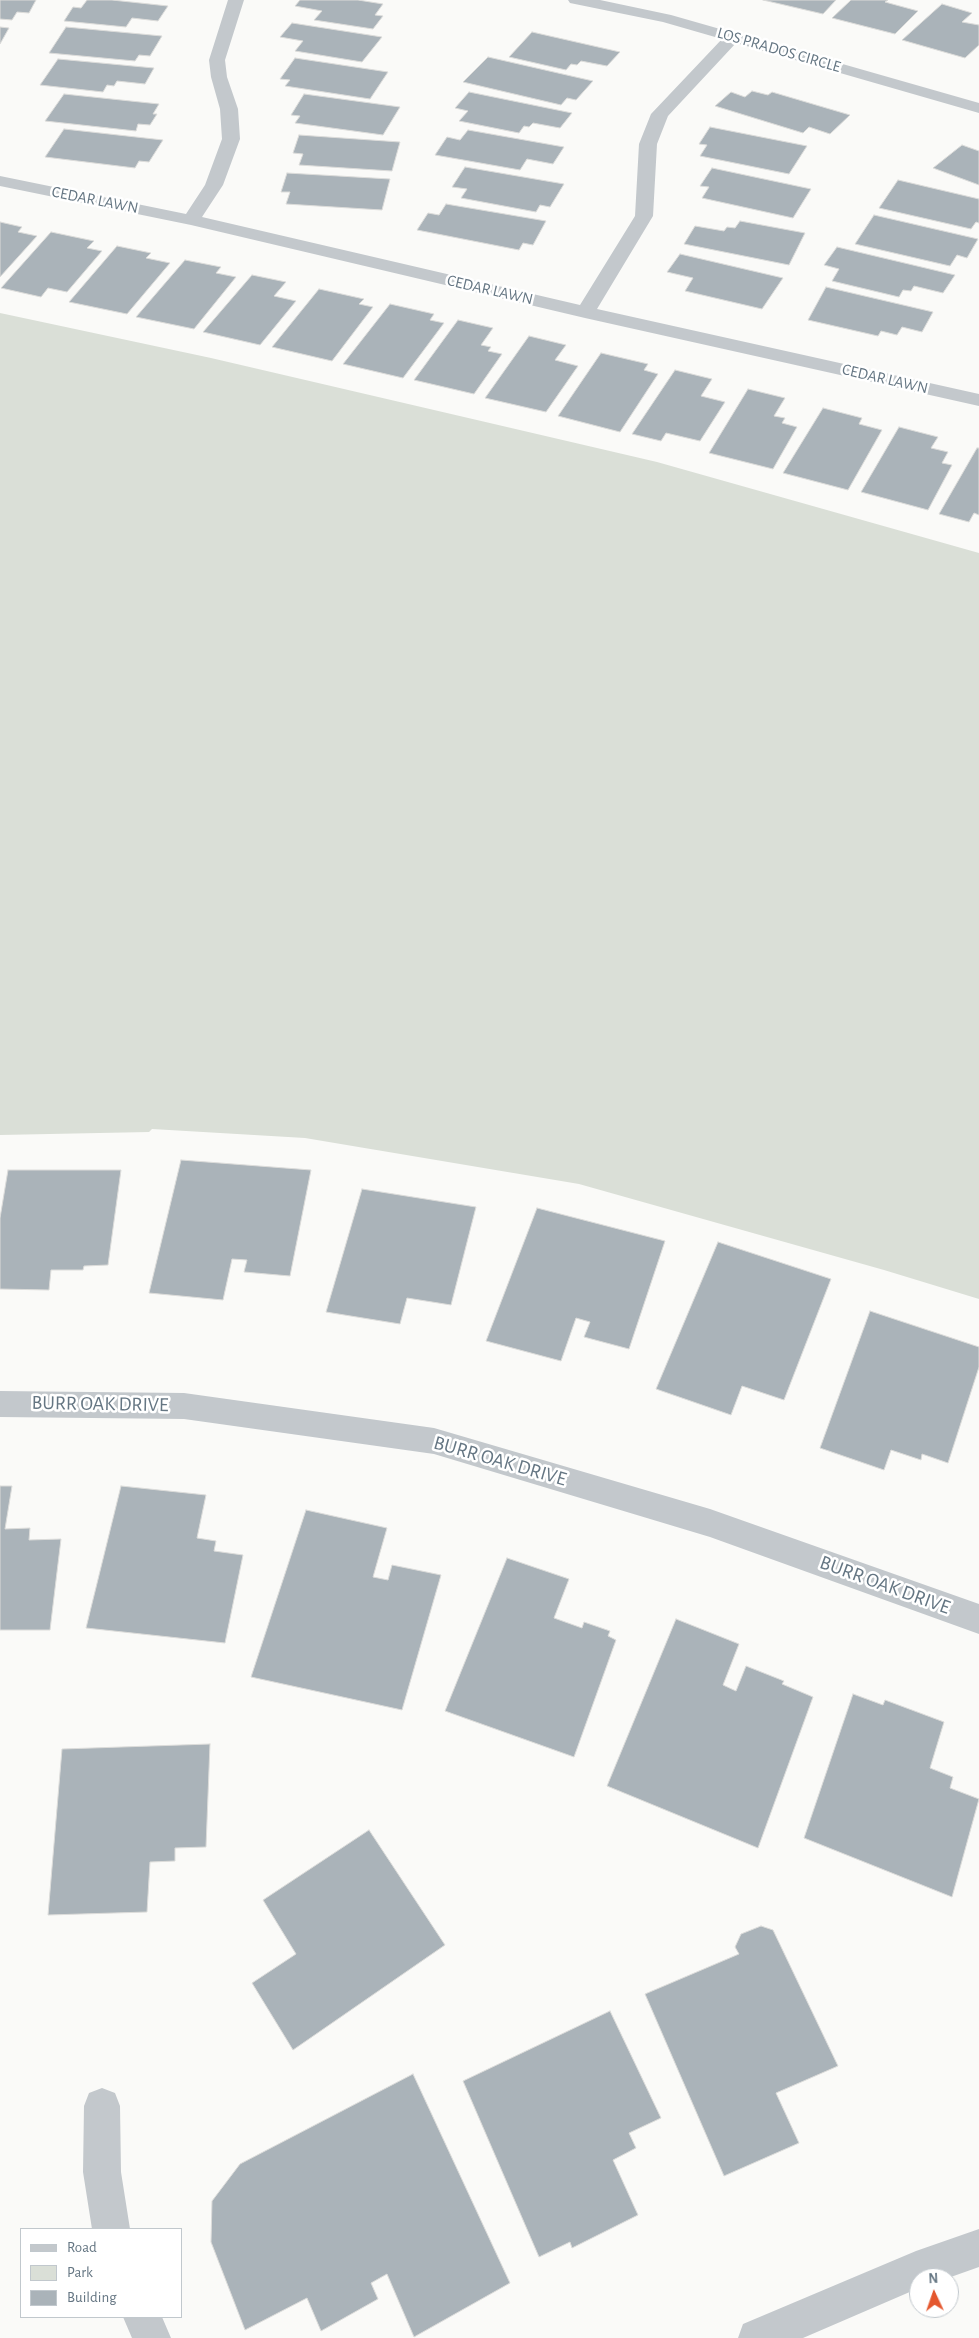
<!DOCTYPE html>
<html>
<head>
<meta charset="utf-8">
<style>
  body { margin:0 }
  #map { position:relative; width:979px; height:2338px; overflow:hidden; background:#fafaf8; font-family:"Alegreya Sans",sans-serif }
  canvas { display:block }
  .legend { position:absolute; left:20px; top:2228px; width:162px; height:90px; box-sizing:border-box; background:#fff; border:1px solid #c1c8cd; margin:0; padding:6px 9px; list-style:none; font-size:15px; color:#657683 }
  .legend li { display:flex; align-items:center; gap:10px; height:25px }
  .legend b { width:25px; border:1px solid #c1c8cd }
  .north { position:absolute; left:909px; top:2268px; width:50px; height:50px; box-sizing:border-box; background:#fff; border:1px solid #c1c8cd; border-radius:50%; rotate:357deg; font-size:14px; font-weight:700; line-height:20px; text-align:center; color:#657683 }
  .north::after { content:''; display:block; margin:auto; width:18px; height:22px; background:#e4572e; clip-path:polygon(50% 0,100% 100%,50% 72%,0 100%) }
</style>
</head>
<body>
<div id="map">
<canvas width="979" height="2338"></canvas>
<ul class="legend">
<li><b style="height:6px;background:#c3c8cc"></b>Road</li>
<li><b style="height:14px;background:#dadfd7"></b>Park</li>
<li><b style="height:14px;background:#aab3b9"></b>Building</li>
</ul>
<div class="north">N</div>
</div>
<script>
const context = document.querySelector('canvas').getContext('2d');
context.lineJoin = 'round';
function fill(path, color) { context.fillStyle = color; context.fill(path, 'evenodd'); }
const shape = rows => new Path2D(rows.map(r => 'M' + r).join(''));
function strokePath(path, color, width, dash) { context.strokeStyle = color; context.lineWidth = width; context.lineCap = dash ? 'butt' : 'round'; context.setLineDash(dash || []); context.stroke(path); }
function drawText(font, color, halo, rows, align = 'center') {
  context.font = font + ' "Alegreya Sans",sans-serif'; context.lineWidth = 5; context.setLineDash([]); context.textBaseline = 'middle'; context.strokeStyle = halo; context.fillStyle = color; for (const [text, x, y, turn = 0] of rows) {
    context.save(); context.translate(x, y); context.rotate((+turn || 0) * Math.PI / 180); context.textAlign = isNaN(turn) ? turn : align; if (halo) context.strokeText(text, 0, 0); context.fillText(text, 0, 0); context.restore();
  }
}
const green = shape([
  [0,313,211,358,657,462,979,553,979,1299,884,1270,579,1184,305,1138,152,1129,149,1132,0,1135]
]);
const building = shape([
  [0,0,36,0,29,13,17,12,12,20,0,19,0,0],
  [87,0,112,0,168,6,158,21,132,18,126,27,64,21,73,7,81,8,87,0],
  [300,0,358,0,383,4,375,15,383,16,373,29,314,20,322,11,295,6,300,0],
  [763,0,836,0,823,14,763,0],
  [851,0,888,0,885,2,918,11,895,34,832,18,851,0],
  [942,4,972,13,962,22,979,25,979,45,965,58,902,40,942,4],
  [292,23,382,37,362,62,295,51,303,41,280,37,292,23],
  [0,27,9,28,0,44,0,27],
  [66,27,162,36,150,56,139,55,135,61,49,53,66,27],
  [532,32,620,52,607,66,581,61,577,65,571,64,566,70,509,57,532,32],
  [488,57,593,81,576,100,567,98,561,105,463,82,488,57],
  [295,58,388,72,370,99,285,86,290,80,280,79,295,58],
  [58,59,154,68,145,84,117,81,114,86,107,85,103,92,40,85,58,59],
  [752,91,768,95,772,92,850,115,830,134,809,127,803,133,715,106,731,92,745,97,752,91],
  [469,92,572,113,560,128,533,123,529,127,524,126,519,133,459,121,468,111,455,108,469,92],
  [64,94,159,104,153,114,157,114,150,125,138,124,136,131,45,121,64,94],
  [304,94,400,107,383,135,295,123,300,116,291,115,304,94],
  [710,127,807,146,789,174,700,156,707,145,699,144,710,127],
  [64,129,163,140,149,162,139,161,135,168,45,157,64,129],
  [468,130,564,147,553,164,527,159,520,170,435,155,447,137,460,140,468,130],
  [299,135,400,142,392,171,299,165,303,154,293,153,299,135],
  [962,145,979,151,979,185,933,168,962,145],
  [465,167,564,184,550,207,540,205,536,212,461,198,467,189,452,187,465,167],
  [712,168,811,189,793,218,702,198,709,187,700,186,712,168],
  [287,173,390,179,382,210,286,204,290,192,281,192,287,173],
  [898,180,979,199,979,223,976,222,971,229,879,208,898,180],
  [446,204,546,221,533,245,523,243,519,250,417,230,428,213,439,215,446,204],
  [874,215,978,239,967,258,957,255,950,266,855,244,874,215],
  [740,221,805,233,789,265,684,244,695,226,724,231,727,227,735,228,740,221],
  [0,222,22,227,18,232,37,236,0,277,0,222],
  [51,232,94,241,87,248,102,251,67,292,48,288,41,297,1,288,51,232],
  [117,246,151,253,146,258,170,263,127,314,69,302,117,246],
  [837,247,955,275,943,293,914,286,911,291,903,290,899,297,832,281,839,269,824,265,837,247],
  [680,254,783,278,762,309,685,291,693,278,667,272,680,254],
  [185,260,221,267,216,273,236,277,194,329,136,317,185,260],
  [252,275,286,282,274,296,296,301,260,345,203,332,252,275],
  [826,287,933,312,922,332,902,327,897,335,881,331,878,336,808,320,826,287],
  [319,289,364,299,359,304,373,307,332,361,272,347,319,289],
  [390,304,434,314,430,320,444,323,403,378,343,364,390,304],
  [458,320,493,328,481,345,491,347,488,351,502,354,474,394,414,380,458,320],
  [529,336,566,345,555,360,578,366,546,412,485,398,529,336],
  [601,353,648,364,644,370,658,374,620,432,558,416,601,353],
  [675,370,712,379,701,396,725,402,700,441,666,433,661,441,632,434,675,370],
  [748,389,785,398,774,416,785,418,782,423,797,427,773,469,709,453,748,389],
  [823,408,862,418,859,424,882,430,848,490,783,473,823,408],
  [899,427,938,437,931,448,948,452,942,463,952,465,928,510,861,492,899,427],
  [977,448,979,448,979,515,974,513,969,522,939,514,977,448],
  [181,1160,311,1170,290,1276,244,1272,247,1260,232,1259,223,1300,149,1293,181,1160],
  [8,1170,121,1170,108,1265,84,1266,83,1270,51,1270,49,1290,0,1289,0,1218,8,1170],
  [362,1189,476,1207,451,1305,407,1298,400,1324,326,1312,362,1189],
  [537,1208,665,1241,629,1349,584,1337,590,1322,576,1318,561,1361,486,1341,537,1208],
  [718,1242,831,1279,784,1400,742,1386,731,1415,656,1389,718,1242],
  [870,1311,979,1347,979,1367,948,1463,922,1454,921,1460,891,1450,884,1470,820,1448,870,1311],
  [0,1486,12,1486,5,1529,30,1528,29,1540,61,1539,50,1630,0,1630,0,1486],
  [121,1486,206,1495,197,1538,216,1541,214,1551,243,1555,225,1643,86,1628,121,1486],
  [306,1510,387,1528,373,1577,388,1580,392,1565,441,1575,402,1710,251,1677,306,1510],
  [507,1558,569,1579,554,1618,582,1628,584,1622,610,1631,608,1636,616,1640,574,1757,445,1711,507,1558],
  [676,1619,739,1644,723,1685,736,1691,746,1666,784,1681,782,1684,813,1697,758,1848,607,1786,676,1619],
  [853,1694,883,1705,885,1700,944,1722,930,1768,953,1777,950,1788,979,1799,952,1897,804,1838,853,1694],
  [210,1744,206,1847,175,1848,175,1861,150,1862,147,1912,48,1915,62,1749,210,1744],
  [369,1830,445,1945,293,2050,252,1983,296,1954,263,1900,369,1830],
  [761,1926,773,1930,838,2066,776,2093,799,2143,724,2176,645,1994,739,1954,735,1947,741,1934,761,1926],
  [610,2011,661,2118,629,2133,636,2148,613,2160,638,2215,572,2248,570,2242,539,2257,463,2081,610,2011],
  [413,2074,510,2283,414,2337,387,2274,371,2283,378,2299,321,2331,307,2298,245,2330,211,2242,212,2201,240,2164,413,2074]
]);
const street = shape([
  [228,0,244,0,225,60,227,77,238,109,240,139,223,185,202,217,580,305,635,216,639,144,651,114,722,39,663,22,570,3,568,0,600,0,671,15,979,103,979,113,736,43,668,116,657,144,653,216,597,309,979,394,979,406,585,318,191,225,0,186,0,176,186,214,205,185,222,139,220,109,211,77,209,60,228,0],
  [0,1391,184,1393,434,1428,710,1509,979,1604,979,1634,710,1537,434,1454,184,1419,0,1417,0,1391],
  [102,2088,115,2093,120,2106,121,2172,130,2229,92,2229,83,2172,84,2106,89,2093,102,2088],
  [979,2229,979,2267,948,2278,919,2278,919,2288,803,2338,738,2338,743,2324,916,2251,979,2229],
  [123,2317,162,2317,171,2338,132,2338,123,2317]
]);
const farStreetnames = [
  ["LOS PRADOS CIRCLE",779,50,16],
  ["CEDAR LAWN",95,200,11],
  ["CEDAR LAWN",490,290,13],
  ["CEDAR LAWN",885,379,13]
];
const streetNames = [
  ["BURR OAK DRIVE",100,1404,1],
  ["BURR OAK DRIVE",500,1461,16],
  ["BURR OAK DRIVE",885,1585,20]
];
fill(green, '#dadfd7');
fill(building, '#aab3b9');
strokePath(building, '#dcdcda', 1);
fill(street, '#c3c8cc');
drawText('16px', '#657683', '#fff', farStreetnames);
drawText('20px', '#657683', '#fff', streetNames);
</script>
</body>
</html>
